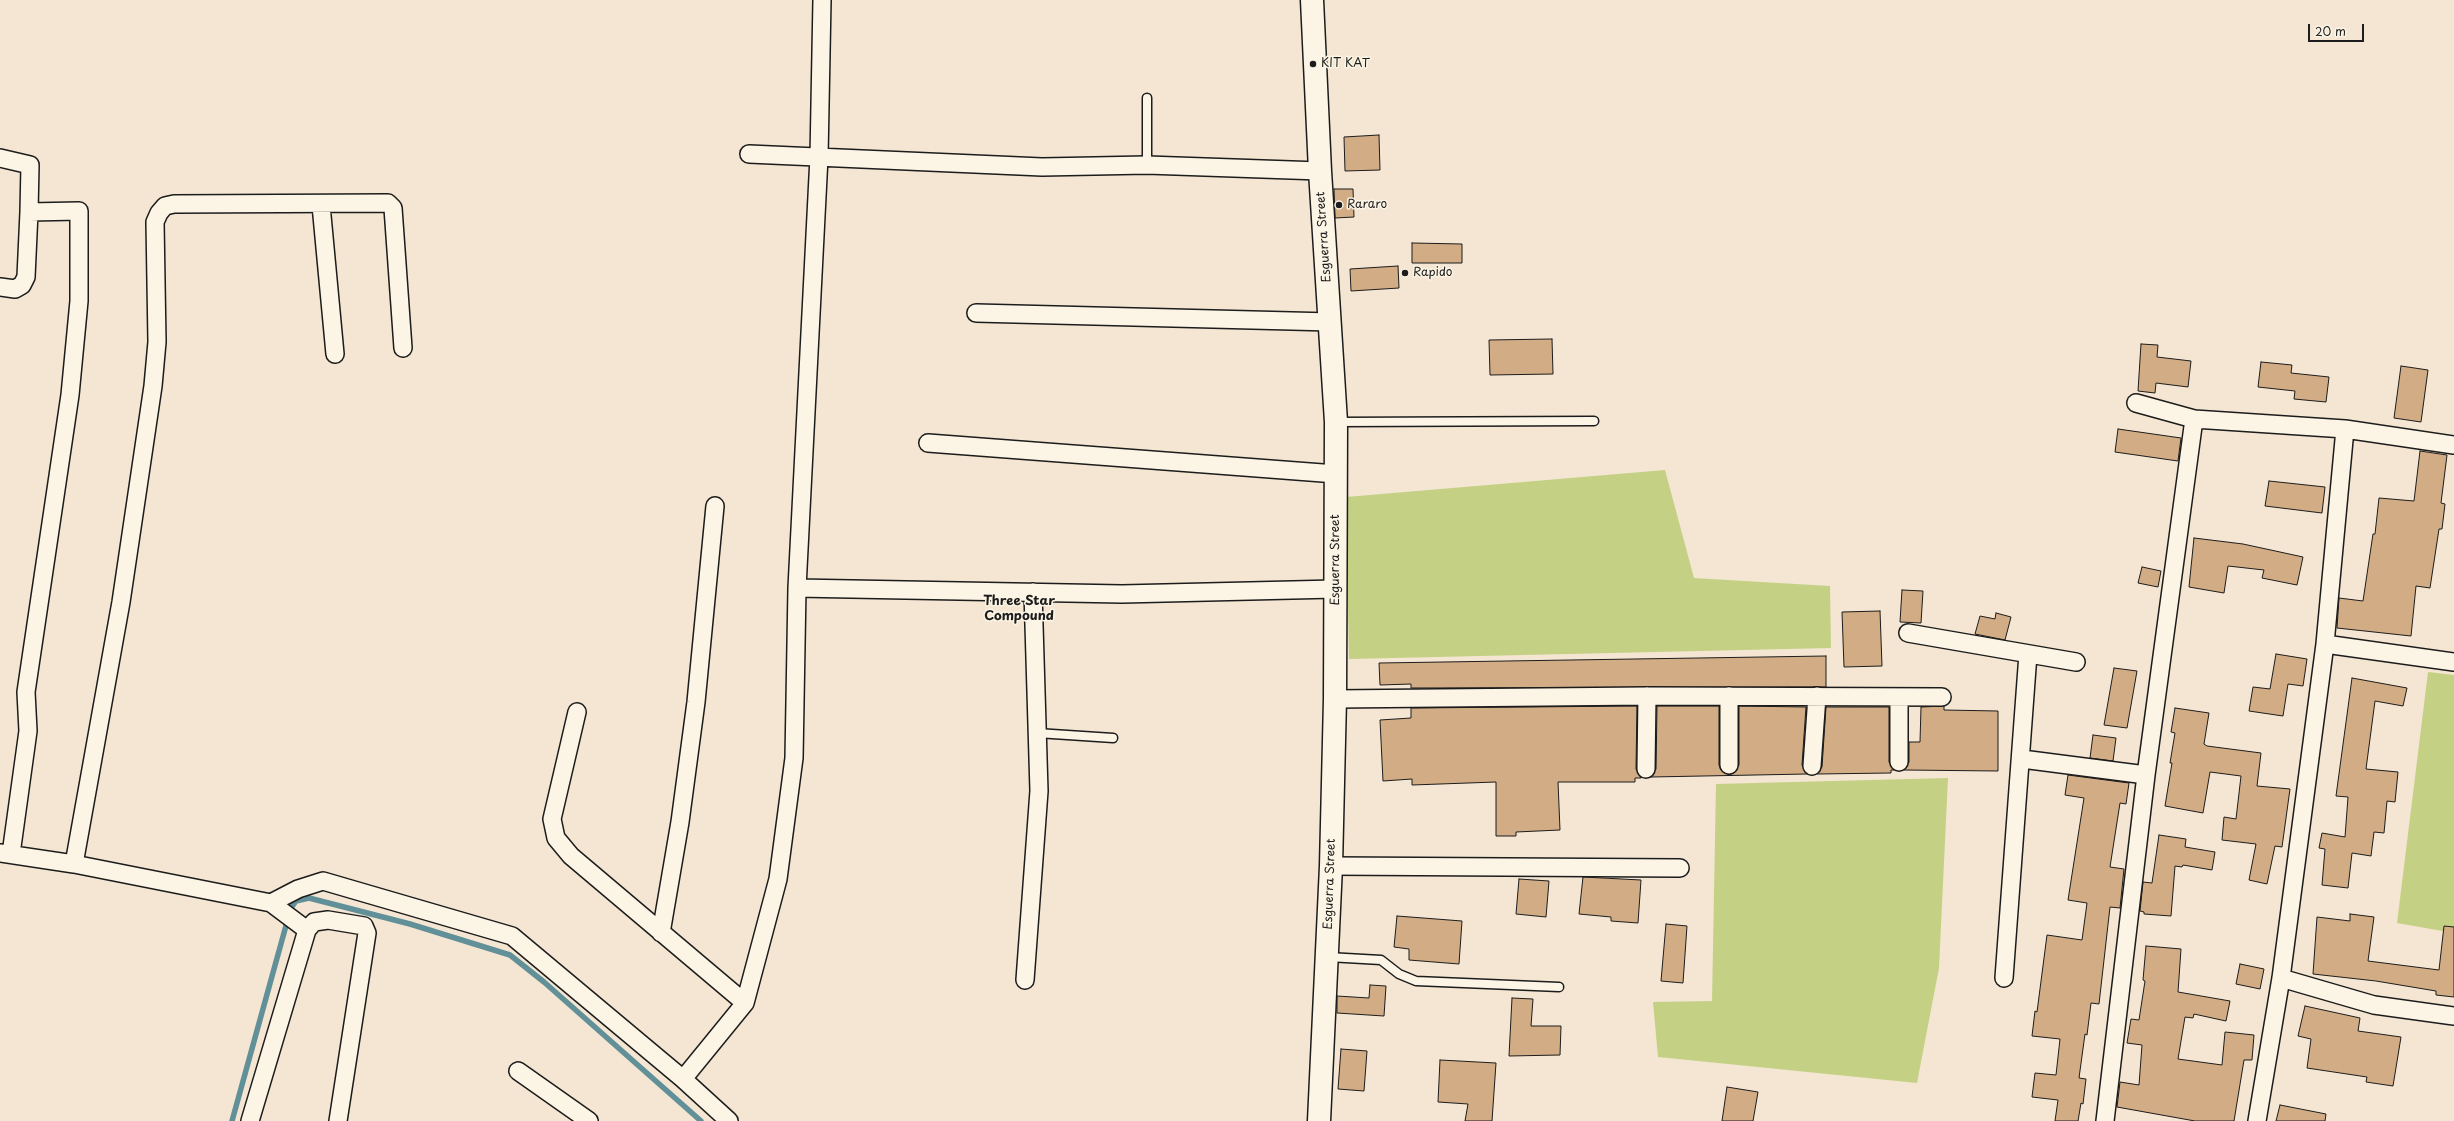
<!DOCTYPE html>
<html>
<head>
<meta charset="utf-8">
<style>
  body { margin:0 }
  #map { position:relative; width:2454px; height:1121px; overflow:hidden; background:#f4e6d2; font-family:"Playpen Sans",sans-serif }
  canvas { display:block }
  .scale { position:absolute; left:2308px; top:24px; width:56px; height:18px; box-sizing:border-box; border:2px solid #1c1c1c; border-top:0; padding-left:5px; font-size:12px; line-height:14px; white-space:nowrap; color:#1c1c1c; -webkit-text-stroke:3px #fcf5e5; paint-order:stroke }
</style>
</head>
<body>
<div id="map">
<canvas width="2454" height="1121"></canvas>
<div class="scale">20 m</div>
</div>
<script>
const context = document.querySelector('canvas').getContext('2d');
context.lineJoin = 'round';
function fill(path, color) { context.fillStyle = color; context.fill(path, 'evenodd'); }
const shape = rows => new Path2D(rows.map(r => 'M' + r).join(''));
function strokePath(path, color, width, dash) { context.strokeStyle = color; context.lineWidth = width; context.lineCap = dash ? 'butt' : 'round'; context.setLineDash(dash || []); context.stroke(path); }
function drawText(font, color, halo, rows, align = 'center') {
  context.font = font + ' "Playpen Sans",sans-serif'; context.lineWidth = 3; context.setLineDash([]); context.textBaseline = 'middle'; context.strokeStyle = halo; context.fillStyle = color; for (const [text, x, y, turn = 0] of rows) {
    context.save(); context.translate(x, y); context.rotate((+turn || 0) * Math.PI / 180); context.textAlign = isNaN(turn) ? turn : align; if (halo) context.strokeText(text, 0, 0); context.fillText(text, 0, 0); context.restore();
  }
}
const green = shape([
  [1665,470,1694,578,1830,586,1831,648,1349,659,1346,497],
  [2428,672,2454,675,2454,933,2397,923],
  [1948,778,1939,968,1917,1083,1658,1057,1653,1002,1712,1001,1716,784]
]);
const stream = shape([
  [291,908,296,901,309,898,410,924,510,955,544,982,701,1121],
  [232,1121,287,922]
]);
const building = shape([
  [1379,135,1380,170,1345,171,1344,137,1379,135],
  [1334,189,1353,189,1354,217,1335,218,1334,189],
  [1412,243,1462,244,1462,263,1412,263,1412,243],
  [1398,266,1399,288,1351,291,1350,269,1398,266],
  [1552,339,1553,374,1490,375,1489,340,1552,339],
  [2141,344,2158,345,2157,357,2191,361,2188,387,2156,383,2155,393,2138,391,2141,344],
  [2261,362,2292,365,2291,373,2329,377,2326,402,2294,399,2295,391,2258,387,2261,362],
  [2401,366,2428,370,2421,422,2394,418,2401,366],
  [2118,429,2181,438,2178,461,2115,452,2118,429],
  [2420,451,2447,455,2441,503,2445,504,2442,529,2439,529,2430,588,2416,586,2411,636,2337,628,2339,598,2363,601,2373,534,2375,534,2379,498,2414,501,2420,451],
  [2269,481,2325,487,2322,513,2265,506,2269,481],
  [2194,538,2243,544,2303,557,2297,585,2262,578,2264,570,2228,566,2224,593,2189,587,2194,538],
  [2142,567,2161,571,2158,587,2138,583,2142,567],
  [1902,590,1923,591,1921,623,1900,622,1902,590],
  [1880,611,1882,666,1844,667,1842,612,1880,611],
  [1996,613,2011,617,2005,640,1975,634,1980,616,1995,619,1996,613],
  [2276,654,2307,659,2303,686,2288,684,2283,716,2249,711,2253,687,2270,689,2276,654],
  [1826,656,1826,687,1411,688,1411,684,1380,685,1379,663,1826,656],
  [2114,668,2137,671,2127,728,2104,725,2114,668],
  [2352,678,2407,688,2403,706,2375,701,2366,769,2398,772,2395,802,2387,801,2384,833,2374,832,2371,856,2352,853,2348,888,2322,885,2325,849,2319,848,2322,833,2345,837,2348,797,2336,796,2352,678],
  [1637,706,1636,769,1641,778,1635,778,1635,782,1558,782,1560,830,1516,832,1516,836,1496,836,1496,782,1412,785,1412,779,1383,781,1380,720,1411,718,1411,708,1637,706],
  [1657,706,1719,706,1719,765,1721,770,1729,775,1734,773,1739,765,1739,706,1806,707,1802,765,1807,774,1651,777,1656,769,1657,706],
  [1944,706,1944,710,1998,711,1998,771,1904,770,1909,762,1909,742,1920,742,1921,707,1944,706],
  [1826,707,1889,707,1889,762,1894,770,1891,770,1891,773,1817,774,1822,767,1826,707],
  [2175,708,2209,713,2204,744,2207,746,2261,753,2257,786,2290,789,2282,847,2275,846,2267,884,2249,880,2256,844,2222,840,2224,817,2236,819,2241,776,2210,772,2203,813,2165,806,2172,763,2170,763,2175,733,2171,732,2175,708],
  [2093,735,2116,738,2113,761,2090,758,2093,735],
  [2068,775,2129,783,2126,804,2120,803,2110,867,2124,869,2120,908,2110,907,2099,1004,2091,1003,2087,1035,2085,1034,2079,1078,2086,1079,2083,1104,2081,1103,2078,1121,2055,1121,2058,1100,2032,1097,2035,1073,2056,1075,2060,1039,2032,1036,2035,1011,2037,1012,2047,935,2082,940,2087,903,2068,900,2084,798,2065,795,2068,775],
  [2159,835,2186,839,2185,847,2215,852,2212,870,2183,865,2182,867,2175,866,2171,916,2144,914,2144,912,2140,911,2143,882,2152,883,2159,835],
  [1583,877,1641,880,1638,923,1611,921,1611,917,1579,914,1583,877],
  [1519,879,1549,881,1546,917,1516,914,1519,879],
  [2350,914,2374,917,2368,961,2439,970,2444,926,2454,927,2454,997,2436,995,2436,991,2376,981,2313,974,2317,917,2350,921,2350,914],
  [1397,916,1462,921,1459,964,1409,960,1409,949,1394,947,1397,916],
  [1666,924,1687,926,1683,983,1661,981,1666,924],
  [2146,946,2181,949,2178,992,2230,1001,2226,1021,2194,1014,2193,1018,2185,1017,2178,1059,2222,1065,2225,1032,2254,1035,2252,1060,2244,1060,2234,1121,2195,1121,2117,1107,2120,1082,2139,1085,2142,1045,2127,1043,2131,1019,2139,1020,2145,981,2143,980,2146,946],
  [2240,964,2264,969,2260,989,2236,984,2240,964],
  [1370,985,1386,986,1384,1016,1337,1013,1337,996,1369,998,1370,985],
  [1512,998,1533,999,1531,1026,1561,1026,1560,1055,1509,1056,1512,998],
  [2305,1006,2360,1018,2358,1031,2401,1037,2393,1086,2366,1082,2367,1077,2307,1068,2311,1039,2298,1036,2305,1006],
  [1341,1049,1367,1051,1364,1091,1338,1089,1341,1049],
  [1440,1060,1496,1063,1492,1121,1465,1121,1468,1104,1438,1102,1440,1060],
  [1727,1087,1758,1092,1753,1121,1722,1121,1727,1087],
  [2280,1105,2326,1114,2325,1121,2276,1121,2280,1105]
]);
const service = shape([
  [1147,98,1147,165],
  [1337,422,1594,421],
  [1037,733,1113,738],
  [1328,957,1381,960,1399,974,1416,981,1559,987]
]);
const minor = shape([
  [749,154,1042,167,1147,165,1320,171],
  [0,158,30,165,29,212,79,211,79,301,70,395,26,692,28,731,11,854],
  [321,205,335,354],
  [0,287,15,289,22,285,26,277,29,212],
  [976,313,1331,322],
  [2136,403,2194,419,2345,429,2454,445],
  [928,443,1336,474],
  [797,588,1122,594,1335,589],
  [1908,633,2076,662],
  [2325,644,2454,662],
  [1335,699,1647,696,1942,697],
  [577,712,552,819,556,838,571,856,745,1003],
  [2022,759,2146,775],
  [1899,762,1899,697],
  [1729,765,1729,696],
  [1812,766,1817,696],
  [1646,769,1647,696],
  [0,853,74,864,271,903,307,930],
  [74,864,121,602,153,386,157,342,155,222,159,213,165,206,174,204,388,203,393,208,403,348],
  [1331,866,1680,868],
  [271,903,298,889,323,881,512,936,683,1079,729,1121],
  [661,933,680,822,696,702,715,506],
  [2004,978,2028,654],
  [2281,978,2374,1005,2454,1016],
  [1025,980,1039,791,1033,592],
  [518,1071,589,1121],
  [683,1079,745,1003,778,879,794,758,797,588,819,157,822,0],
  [250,1121,307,930,314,922,328,920,364,926,367,933,338,1121],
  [2105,1121,2146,775,2194,419],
  [2257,1121,2281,978,2325,644,2345,429]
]);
const secondary = shape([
  [1312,0,1320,171,1336,422,1335,699,1331,866,1319,1121]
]);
const markers = [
  [1313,64,4,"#1c1c1c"],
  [1339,205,4,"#1c1c1c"],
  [1405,273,4,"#1c1c1c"]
];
const poiNames = [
  ["KIT KAT",1321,64],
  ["Rararo",1347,205],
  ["Rapido",1413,273]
];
const streetNames = [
  ["Esguerra Street",1324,237,-94],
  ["Esguerra Street",1336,560,-90],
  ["Esguerra Street",1330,884,-88]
];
const neighbourhoodNames = [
  ["Three Star",1019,601],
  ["Compound",1019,616]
];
fill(green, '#c4d185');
strokePath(stream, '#619099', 5.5);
fill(building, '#d2ac84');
strokePath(building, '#1c1c1c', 1);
strokePath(service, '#1c1c1c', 11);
strokePath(minor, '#1c1c1c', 20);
strokePath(secondary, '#1c1c1c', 25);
strokePath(service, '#fcf5e5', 8);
strokePath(minor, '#fcf5e5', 17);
strokePath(secondary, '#fcf5e5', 22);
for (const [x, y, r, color] of markers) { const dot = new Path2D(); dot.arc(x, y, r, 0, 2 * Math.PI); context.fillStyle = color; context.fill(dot); strokePath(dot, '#fcf5e5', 1.5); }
drawText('12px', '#1c1c1c', '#fcf5e5', poiNames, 'left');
drawText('12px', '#1c1c1c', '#fcf5e5', streetNames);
drawText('bold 13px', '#1c1c1c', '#fcf5e5', neighbourhoodNames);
</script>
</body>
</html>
